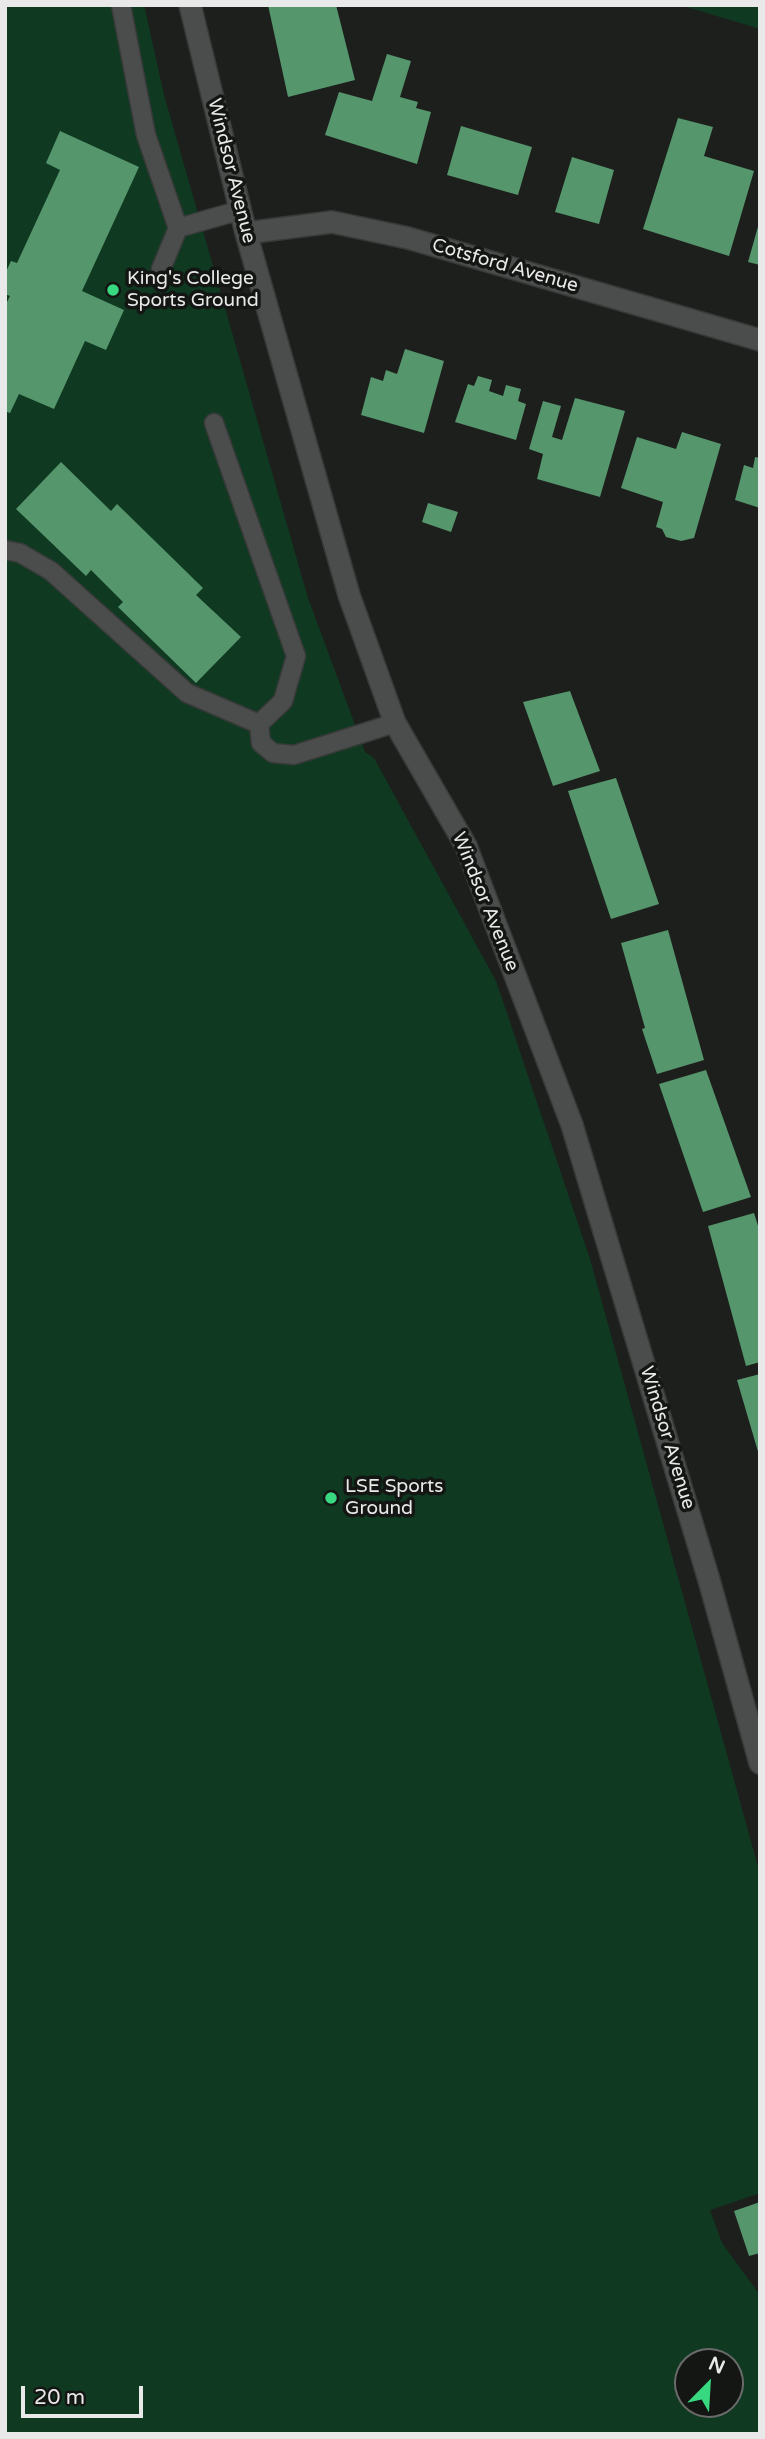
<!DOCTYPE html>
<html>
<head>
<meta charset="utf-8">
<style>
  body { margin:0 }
  #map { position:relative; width:765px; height:2439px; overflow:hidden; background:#1d1f1d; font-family:"Varela Round",sans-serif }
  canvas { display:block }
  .frame { position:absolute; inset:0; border:7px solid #e8e9e8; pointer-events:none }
  .north { position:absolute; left:674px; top:2348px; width:70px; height:70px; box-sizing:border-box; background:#141614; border:2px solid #696a69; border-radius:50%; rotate:24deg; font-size:19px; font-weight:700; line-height:28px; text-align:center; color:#e8e9e8 }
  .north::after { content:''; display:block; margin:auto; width:24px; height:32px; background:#37d880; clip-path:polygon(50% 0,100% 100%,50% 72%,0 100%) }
  .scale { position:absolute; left:21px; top:2386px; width:122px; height:32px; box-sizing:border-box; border:4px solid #e8e9e8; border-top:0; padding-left:9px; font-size:21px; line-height:24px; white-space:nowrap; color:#e8e9e8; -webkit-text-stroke:5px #141614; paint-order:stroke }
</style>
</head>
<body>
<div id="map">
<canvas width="765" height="2439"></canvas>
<div class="frame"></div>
<div class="north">N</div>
<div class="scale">20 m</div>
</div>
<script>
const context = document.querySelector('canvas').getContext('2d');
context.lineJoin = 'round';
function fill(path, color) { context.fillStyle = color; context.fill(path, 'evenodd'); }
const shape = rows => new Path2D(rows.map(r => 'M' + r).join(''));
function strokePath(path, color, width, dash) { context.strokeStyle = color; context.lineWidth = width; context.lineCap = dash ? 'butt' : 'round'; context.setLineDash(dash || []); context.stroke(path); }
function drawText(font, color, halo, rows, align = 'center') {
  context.font = font + ' "Varela Round",sans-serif'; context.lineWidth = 7; context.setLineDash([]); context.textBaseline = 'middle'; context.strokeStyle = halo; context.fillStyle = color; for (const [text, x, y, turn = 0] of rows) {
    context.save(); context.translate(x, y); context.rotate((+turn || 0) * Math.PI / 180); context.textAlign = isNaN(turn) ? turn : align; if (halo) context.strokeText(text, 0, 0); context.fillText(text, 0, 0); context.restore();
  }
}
const green = shape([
  [5,5,144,5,164,95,308,598,365,752,374,758,496,981,590,1259,760,1874,760,2193,710,2210,722,2243,760,2295,760,2434,5,2434],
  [688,2362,730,2362,730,2404,688,2404],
  [680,5,760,5,760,29]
]);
const building = shape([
  [268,5,336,5,355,80,288,97],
  [387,54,411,61,400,97,418,102,416,108,431,112,417,164,325,135,339,92,372,101],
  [678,118,713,127,704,156,754,171,729,256,643,229],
  [461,126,532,147,518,195,447,175],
  [60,131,139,167,82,291,124,310,106,350,85,341,54,409,19,394,10,413,5,411,5,306,10,296,5,294,5,274,11,261,17,263,60,170,46,163],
  [572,157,614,170,599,224,555,212],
  [759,223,760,223,760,265,748,262],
  [405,349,444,361,424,433,361,415,371,377,383,381,386,370,397,374],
  [478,376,492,380,489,391,503,396,506,385,521,389,518,401,526,404,516,440,455,422,468,384,474,386],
  [575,398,625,411,600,497,537,479,543,454,529,449,543,401,561,406,552,437,562,440],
  [682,432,721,444,694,538,681,541,666,537,662,529,656,527,663,502,621,488,637,437,676,449],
  [755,457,760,458,760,508,735,500,744,465,753,468],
  [61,462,111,511,117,504,203,588,196,595,241,637,196,683,118,607,123,602,91,570,86,576,16,509],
  [428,503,458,512,451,532,422,522],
  [570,691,600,771,553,786,523,702],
  [616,778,659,904,611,919,568,791],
  [668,930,704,1060,657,1074,642,1029,645,1028,621,943],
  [706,1070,751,1197,703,1212,659,1084],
  [754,1213,760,1232,760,1362,746,1366,708,1226],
  [760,1374,760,1455,759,1455,737,1380],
  [760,2202,760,2253,749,2256,734,2211]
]);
const service = shape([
  [121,5,146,135,178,228],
  [161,269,178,228,241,210],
  [214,423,296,656,283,701,259,724],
  [5,550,20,553,51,571,187,693,259,724,261,743,273,753,294,755,395,723]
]);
const minor = shape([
  [190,5,246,233,349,595,395,723,466,846,572,1125,709,1580,760,1763],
  [246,233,332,222,408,238,760,340]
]);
const markers = [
  [113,290,7,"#37d880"],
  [331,1498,7,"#37d880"]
];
const streetNames = [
  ["Windsor Avenue",231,171,76],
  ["Cotsford Avenue",505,266,16],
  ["Windsor Avenue",485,902,68],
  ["Windsor Avenue",667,1438,73]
];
const poiNames = [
  ["King's College",127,279],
  ["Sports Ground",127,301],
  ["LSE Sports",345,1487],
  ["Ground",345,1509]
];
fill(green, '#0f3a21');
fill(building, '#56966c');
strokePath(service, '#383a39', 21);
strokePath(minor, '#383a39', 24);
strokePath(service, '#4a4d4b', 18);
strokePath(minor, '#4a4d4b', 21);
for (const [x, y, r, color] of markers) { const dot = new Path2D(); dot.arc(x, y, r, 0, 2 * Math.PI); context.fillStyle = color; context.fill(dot); strokePath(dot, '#141614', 2.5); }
drawText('19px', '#e8e9e8', '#141614', streetNames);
drawText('19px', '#e8e9e8', '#141614', poiNames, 'left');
</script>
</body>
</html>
